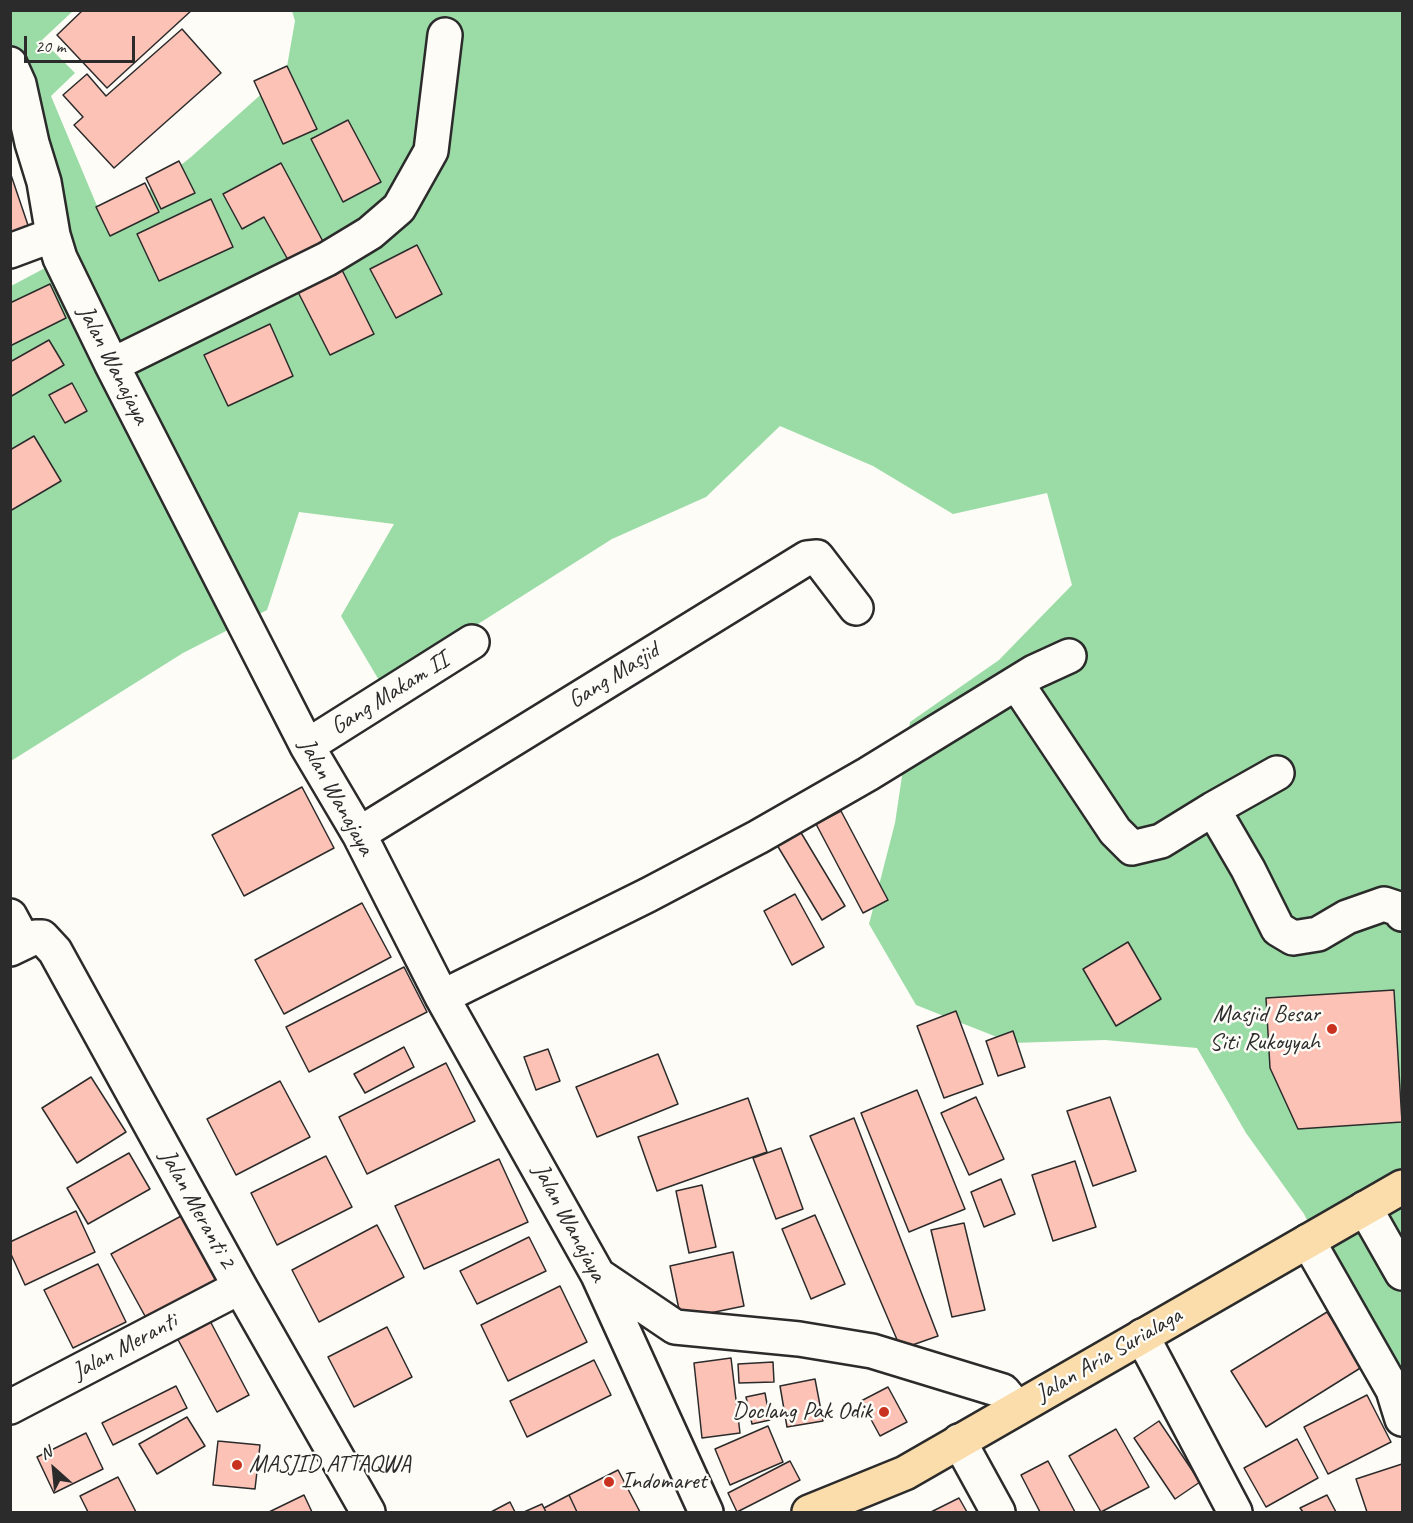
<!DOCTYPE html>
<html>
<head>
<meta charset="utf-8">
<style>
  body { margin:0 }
  #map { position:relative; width:1413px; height:1523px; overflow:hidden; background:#fdfcf7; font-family:Caveat,sans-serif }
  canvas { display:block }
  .frame { position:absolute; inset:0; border:12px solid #2b2b2b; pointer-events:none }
  .north { position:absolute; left:24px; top:1439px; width:60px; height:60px; -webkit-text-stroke:4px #fdfcf7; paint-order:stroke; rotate:333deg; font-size:16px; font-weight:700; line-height:24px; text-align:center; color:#2b2b2b }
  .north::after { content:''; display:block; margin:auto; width:21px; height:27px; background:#2b2b2b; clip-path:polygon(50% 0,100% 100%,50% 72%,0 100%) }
  .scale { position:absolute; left:24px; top:36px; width:111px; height:27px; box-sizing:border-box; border:3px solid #2b2b2b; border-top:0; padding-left:8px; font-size:18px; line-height:21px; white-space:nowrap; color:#2b2b2b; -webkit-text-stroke:4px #fdfcf7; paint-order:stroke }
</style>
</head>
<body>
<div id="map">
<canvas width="1413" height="1523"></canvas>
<div class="frame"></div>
<div class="north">N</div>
<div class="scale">20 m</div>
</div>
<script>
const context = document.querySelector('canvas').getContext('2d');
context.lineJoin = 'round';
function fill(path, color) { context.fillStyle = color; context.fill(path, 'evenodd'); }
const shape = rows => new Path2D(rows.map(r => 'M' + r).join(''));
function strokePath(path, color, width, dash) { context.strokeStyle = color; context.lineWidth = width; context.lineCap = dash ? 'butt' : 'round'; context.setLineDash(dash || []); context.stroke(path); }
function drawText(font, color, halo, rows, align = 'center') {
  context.font = font + ' Caveat,sans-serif'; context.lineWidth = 5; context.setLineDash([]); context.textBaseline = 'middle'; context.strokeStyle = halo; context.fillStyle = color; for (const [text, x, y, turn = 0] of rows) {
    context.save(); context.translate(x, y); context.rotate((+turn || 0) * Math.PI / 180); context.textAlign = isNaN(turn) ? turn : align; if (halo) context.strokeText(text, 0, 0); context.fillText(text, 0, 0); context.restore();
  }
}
const green = shape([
  [11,11,73,11,42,40,75,73,51,96,105,225,191,157,286,72,295,21,292,11,1402,11,1402,1395,1350,1305,1304,1214,1246,1133,1197,1048,1105,1040,1012,1043,916,1005,869,924,895,823,910,722,999,660,1072,585,1047,493,953,514,873,466,780,426,706,497,612,539,456,638,380,682,341,616,394,524,299,512,267,610,183,653,11,761,11,286,45,268,60,258,11,82]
]);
const building = shape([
  [83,10,192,10,107,88,57,35,83,10],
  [182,29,221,73,114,168,74,125,83,117,63,95,87,74,106,96,182,29],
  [287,66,317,129,283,144,254,81,287,66],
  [348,120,381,182,343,202,311,139,348,120],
  [179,161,195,193,161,209,146,178,179,161],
  [281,163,327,249,292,267,264,217,242,229,223,194,281,163],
  [10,172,31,234,10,240,10,172],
  [145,183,159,212,110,236,96,207,145,183],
  [211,199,233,247,159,281,137,234,211,199],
  [417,245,442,294,396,318,370,269,417,245],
  [342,270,374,334,330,355,298,292,342,270],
  [50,284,66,318,10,346,10,303,50,284],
  [270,324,293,376,228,406,204,355,270,324],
  [49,340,64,365,10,397,10,362,49,340],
  [72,383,87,411,65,423,49,395,72,383],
  [34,436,61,481,10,511,10,450,34,436],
  [302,787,334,848,244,896,212,835,302,787],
  [841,811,888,900,863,913,816,824,841,811],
  [800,831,845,906,822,920,777,845,800,831],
  [795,894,824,947,792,965,764,911,795,894],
  [362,903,391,957,284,1014,255,960,362,903],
  [1128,942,1161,999,1116,1026,1083,969,1128,942],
  [404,967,427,1012,309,1072,286,1027,404,967],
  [1394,990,1402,1122,1298,1129,1270,1068,1266,998,1394,990],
  [956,1011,983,1084,944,1098,917,1026,956,1011],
  [1013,1031,1025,1067,998,1076,986,1041,1013,1031],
  [404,1047,414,1067,365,1093,354,1074,404,1047],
  [548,1049,560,1081,536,1090,524,1057,548,1049],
  [658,1054,678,1104,597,1137,576,1087,658,1054],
  [446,1063,475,1121,367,1174,339,1117,446,1063],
  [91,1077,126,1132,77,1163,42,1108,91,1077],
  [280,1081,310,1137,236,1175,207,1119,280,1081],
  [917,1090,965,1209,909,1232,861,1113,917,1090],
  [976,1097,1004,1159,969,1175,941,1113,976,1097],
  [1110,1097,1136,1171,1093,1186,1067,1111,1110,1097],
  [748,1098,767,1152,657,1191,638,1137,748,1098],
  [854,1118,938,1336,901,1349,810,1136,854,1118],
  [781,1148,803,1209,776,1219,753,1158,781,1148],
  [129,1153,150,1189,88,1224,67,1188,129,1153],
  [326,1156,352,1207,277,1245,251,1193,326,1156],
  [499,1159,528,1222,424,1269,395,1206,499,1159],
  [1075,1161,1096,1227,1053,1241,1032,1175,1075,1161],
  [1001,1179,1015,1214,984,1227,971,1192,1001,1179],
  [702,1185,716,1247,689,1253,676,1191,702,1185],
  [76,1211,95,1252,25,1285,10,1252,10,1242,76,1211],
  [183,1215,224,1287,151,1327,111,1254,183,1215],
  [815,1215,845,1284,811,1299,782,1229,815,1215],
  [964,1223,985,1310,952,1317,931,1230,964,1223],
  [377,1225,404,1277,319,1322,292,1270,377,1225],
  [529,1237,546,1271,477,1304,460,1271,529,1237],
  [733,1252,744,1306,681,1319,670,1266,733,1252],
  [98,1264,126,1322,73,1348,44,1290,98,1264],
  [560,1286,587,1342,508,1381,481,1325,560,1286],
  [1327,1312,1362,1367,1266,1427,1231,1371,1327,1312],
  [209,1319,249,1395,217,1412,176,1336,209,1319],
  [387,1327,412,1377,354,1407,328,1357,387,1327],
  [731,1358,740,1433,702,1438,694,1363,731,1358],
  [594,1360,611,1395,527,1437,510,1401,594,1360],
  [773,1362,774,1382,739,1383,738,1364,773,1362],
  [815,1379,823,1421,787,1427,780,1386,815,1379],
  [176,1386,187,1408,113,1445,102,1423,176,1386],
  [888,1387,907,1422,880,1436,861,1401,888,1387],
  [765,1393,770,1420,752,1424,746,1397,765,1393],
  [1367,1395,1391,1442,1328,1474,1304,1427,1367,1395],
  [187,1417,205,1446,157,1474,139,1444,187,1417],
  [1159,1421,1200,1482,1175,1499,1134,1438,1159,1421],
  [768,1426,783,1462,730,1485,715,1449,768,1426],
  [1116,1429,1149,1487,1101,1512,1069,1456,1116,1429],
  [86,1433,103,1469,54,1493,37,1457,86,1433],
  [1297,1439,1318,1478,1266,1507,1244,1468,1297,1439],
  [218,1441,260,1445,255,1489,213,1485,218,1441],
  [790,1461,800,1480,737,1512,728,1493,790,1461],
  [1048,1461,1075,1512,1040,1512,1021,1475,1048,1461],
  [1402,1464,1402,1512,1367,1512,1356,1479,1402,1464],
  [618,1470,640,1512,577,1512,569,1495,618,1470],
  [118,1477,136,1512,88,1512,80,1496,118,1477],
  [304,1495,312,1512,269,1512,304,1495],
  [569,1495,577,1512,546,1512,544,1508,569,1495],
  [1327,1495,1336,1512,1303,1512,1300,1508,1327,1495],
  [959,1498,967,1512,931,1512,959,1498],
  [510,1502,515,1512,491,1512,510,1502],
  [542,1504,546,1512,524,1512,542,1504]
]);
const minor = shape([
  [10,64,19,84,32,143,44,182,53,235,60,258,112,365,307,746,359,834,442,997,598,1275,706,1512],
  [10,251,53,235],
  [112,365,327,259,370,233,399,208,431,151,445,35],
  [1025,696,1115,831,1132,848,1161,841,1213,809,1277,773],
  [307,746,472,642],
  [1213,809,1248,869,1278,929,1293,938,1318,934,1347,917,1384,904,1399,909,1402,914],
  [359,834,807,558,817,557,856,608],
  [10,916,24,942],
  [10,949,35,937,42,937,55,951,240,1287,368,1512],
  [442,997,648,895,758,837,868,774,1034,672,1069,656],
  [1365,1208,1402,1273],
  [1308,1241,1393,1390,1402,1419],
  [598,1275,675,1327,799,1339,872,1351,1003,1391,1017,1408],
  [1142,1336,1235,1512],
  [10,1407,240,1287],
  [959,1441,998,1512]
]);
const primary = shape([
  [809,1512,905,1473,1402,1187]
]);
const markers = [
  [1332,1029,6,"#c8321e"],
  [884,1412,6,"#c8321e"],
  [237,1465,6,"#c8321e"],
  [609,1482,6,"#c8321e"]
];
const streetNames = [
  ["Jalan Wanajaya",113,365,63],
  ["Gang Masjid",614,676,-32],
  ["Gang Makam II",390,694,-32],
  ["Jalan Wanajaya",336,797,61],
  ["Jalan Meranti 2",197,1209,61],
  ["Jalan Wanajaya",569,1223,62],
  ["Jalan Meranti",125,1347,-28],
  ["Jalan Aria Surialaga",1109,1355,-30]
];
const poiNames = [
  ["Masjid Besar",1320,1015],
  ["Siti Rukoyyah",1320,1043],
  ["Doclang Pak Odik",872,1412],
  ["MASJID ATTAQWA",249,1465,"left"],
  ["Indomaret",621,1482,"left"]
];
fill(green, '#9bdca6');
fill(building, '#fdc2b6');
strokePath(building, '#2b2b2b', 1.5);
strokePath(minor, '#2b2b2b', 38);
strokePath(primary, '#2b2b2b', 38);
strokePath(minor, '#fdfcf7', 33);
strokePath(primary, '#faddab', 33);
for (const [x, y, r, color] of markers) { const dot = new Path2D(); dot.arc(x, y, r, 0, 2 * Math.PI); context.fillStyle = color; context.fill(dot); strokePath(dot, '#fdfcf7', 2); }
drawText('24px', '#2b2b2b', '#fdfcf7', streetNames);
drawText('24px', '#2b2b2b', '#fdfcf7', poiNames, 'right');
</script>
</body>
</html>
